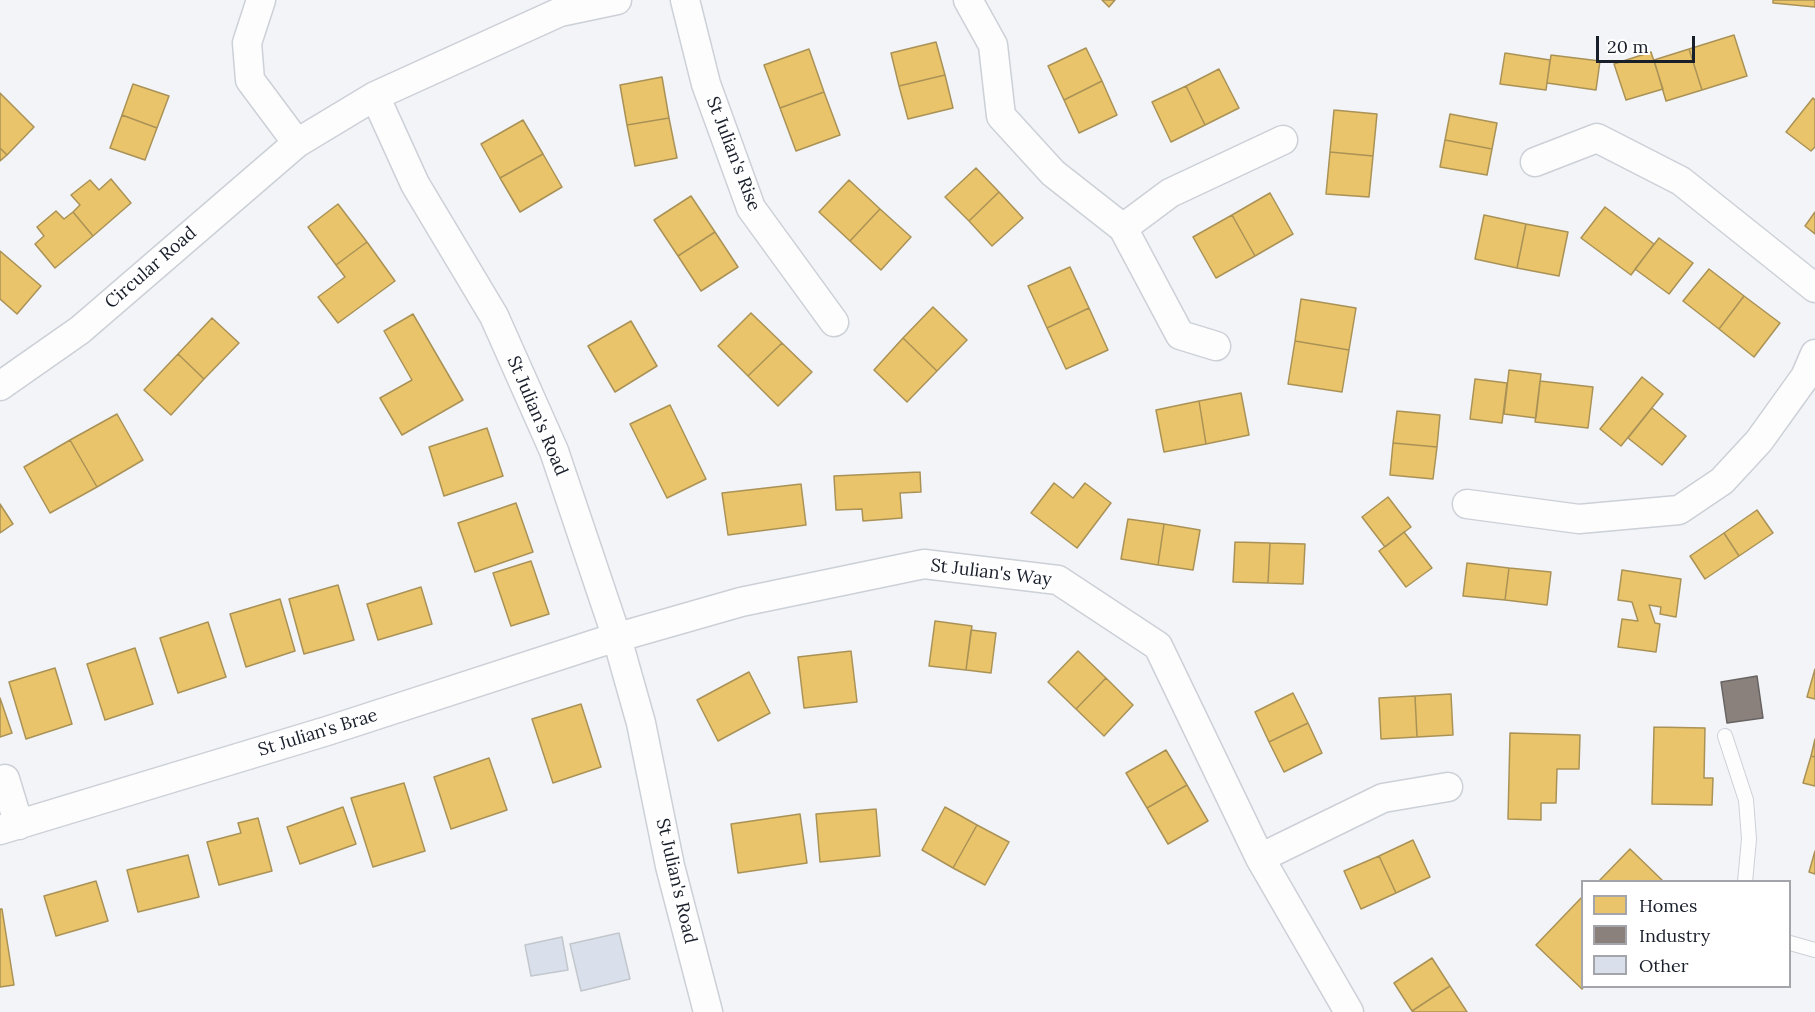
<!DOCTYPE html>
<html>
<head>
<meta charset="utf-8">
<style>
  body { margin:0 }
  #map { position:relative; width:1815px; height:1012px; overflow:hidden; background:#f2f4f7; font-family:Lora,serif }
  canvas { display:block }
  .legend { position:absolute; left:1581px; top:880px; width:210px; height:108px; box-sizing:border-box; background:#fff; border:2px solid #a3a5aa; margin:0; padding:8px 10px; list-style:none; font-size:18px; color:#181e2a }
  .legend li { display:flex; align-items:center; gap:12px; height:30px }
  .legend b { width:30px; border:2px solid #a3a5aa }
  .scale { position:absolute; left:1596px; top:36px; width:99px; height:27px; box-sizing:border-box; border:3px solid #181e2a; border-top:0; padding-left:8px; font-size:18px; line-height:21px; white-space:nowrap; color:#181e2a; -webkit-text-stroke:4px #fff; paint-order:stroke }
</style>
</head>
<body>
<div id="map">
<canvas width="1815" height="1012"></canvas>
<ul class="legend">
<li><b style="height:16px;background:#e9c46a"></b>Homes</li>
<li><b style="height:16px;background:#8a817c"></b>Industry</li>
<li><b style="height:16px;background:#dae0eb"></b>Other</li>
</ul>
<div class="scale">20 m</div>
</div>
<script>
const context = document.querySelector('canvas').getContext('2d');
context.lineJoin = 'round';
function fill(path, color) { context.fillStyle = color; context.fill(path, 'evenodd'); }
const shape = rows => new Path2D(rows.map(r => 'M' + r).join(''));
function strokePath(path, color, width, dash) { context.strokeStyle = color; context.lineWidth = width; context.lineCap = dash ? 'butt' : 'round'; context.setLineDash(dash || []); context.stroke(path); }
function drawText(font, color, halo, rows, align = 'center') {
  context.font = font + ' Lora,serif'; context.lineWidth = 6; context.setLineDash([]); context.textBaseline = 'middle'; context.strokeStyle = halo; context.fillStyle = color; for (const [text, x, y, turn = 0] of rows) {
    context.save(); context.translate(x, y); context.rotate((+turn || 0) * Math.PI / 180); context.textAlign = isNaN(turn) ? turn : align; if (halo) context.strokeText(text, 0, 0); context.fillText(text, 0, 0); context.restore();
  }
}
const homes = shape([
  [1102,0,1115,0,1109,7,1102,0],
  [1773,0,1815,0,1815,7,1773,3,1773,0],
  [1734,35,1747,76,1702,90,1689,49,1734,35],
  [936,42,945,75,899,86,891,53,936,42],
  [1086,48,1102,81,1064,100,1048,66,1086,48],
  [809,49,824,92,780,108,764,65,809,49],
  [1689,49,1702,90,1666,101,1654,60,1689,49],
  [1651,52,1663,89,1626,100,1614,64,1651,52],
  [1505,53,1550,60,1546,90,1500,84,1505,53],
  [1551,55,1600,61,1596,90,1547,83,1551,55],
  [1219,69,1239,108,1205,125,1186,86,1219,69],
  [945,75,953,108,908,119,899,86,945,75],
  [662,77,669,118,627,125,620,85,662,77],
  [1102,81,1117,115,1079,133,1064,100,1102,81],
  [133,84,169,96,157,128,122,115,133,84],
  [1186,86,1205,125,1171,142,1152,102,1186,86],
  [824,92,840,135,796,151,780,108,824,92],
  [0,93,34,127,7,155,0,148,0,93],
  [1813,98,1815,100,1815,147,1811,151,1786,132,1813,98],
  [1334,110,1377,114,1373,156,1330,152,1334,110],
  [1450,114,1497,123,1492,149,1445,140,1450,114],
  [122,115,157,128,145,160,110,148,122,115],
  [669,118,677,158,635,166,627,125,669,118],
  [523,120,543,154,500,178,481,144,523,120],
  [1445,140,1492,149,1487,175,1440,167,1445,140],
  [0,148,7,155,0,161,0,148],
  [1330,152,1373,156,1369,197,1326,194,1330,152],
  [543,154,562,187,520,212,500,178,543,154],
  [976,168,999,192,969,221,945,197,976,168],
  [111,179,131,203,93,236,73,212,80,205,71,195,90,180,99,190,111,179],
  [849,180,880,209,850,241,819,212,849,180],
  [999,192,1023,218,992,246,969,221,999,192],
  [1270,193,1293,234,1255,256,1232,215,1270,193],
  [691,196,715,232,678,256,654,220,691,196],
  [338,204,367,242,336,265,308,227,338,204],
  [1605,207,1654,244,1631,275,1581,238,1605,207],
  [880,209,911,237,881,270,850,241,880,209],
  [56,211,64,219,73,212,93,236,55,268,35,244,44,236,37,227,56,211],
  [1815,212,1815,234,1805,226,1815,212],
  [1232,215,1255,256,1216,278,1193,237,1232,215],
  [1484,215,1526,224,1517,268,1475,259,1484,215],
  [1526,224,1568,232,1559,276,1517,268,1526,224],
  [715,232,738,267,701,291,678,256,715,232],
  [1659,238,1693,263,1669,294,1635,269,1659,238],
  [367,242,395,281,338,323,318,297,345,277,336,265,367,242],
  [0,251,41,286,17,314,0,299,0,251],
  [1070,267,1089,308,1047,328,1028,286,1070,267],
  [1709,269,1744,296,1719,329,1683,301,1709,269],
  [1744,296,1780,323,1754,357,1719,329,1744,296],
  [1301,299,1356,308,1349,350,1295,341,1301,299],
  [933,307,967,340,937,371,903,338,933,307],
  [1089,308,1108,350,1066,369,1047,328,1089,308],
  [751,313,782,343,748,376,718,346,751,313],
  [413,314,463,400,402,435,380,398,412,380,384,331,413,314],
  [212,318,239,343,204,379,178,354,212,318],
  [631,321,657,366,615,392,588,346,631,321],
  [903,338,937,371,907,402,874,370,903,338],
  [1295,341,1349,350,1342,392,1288,384,1295,341],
  [782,343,812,372,778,406,748,376,782,343],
  [178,354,204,379,171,415,144,390,178,354],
  [1509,370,1541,374,1536,418,1504,414,1509,370],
  [1642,377,1663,394,1621,446,1600,429,1642,377],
  [1475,379,1507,383,1502,423,1470,419,1475,379],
  [1540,381,1593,387,1588,428,1535,422,1540,381],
  [1241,393,1249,435,1206,444,1199,401,1241,393],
  [1199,401,1206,444,1164,452,1156,410,1199,401],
  [670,405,706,479,667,498,630,424,670,405],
  [1652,408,1686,436,1662,465,1628,438,1652,408],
  [1397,411,1440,415,1437,447,1393,443,1397,411],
  [117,414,143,460,97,487,70,440,117,414],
  [487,428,503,476,444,496,429,447,487,428],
  [70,440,97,487,50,513,24,467,70,440],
  [1393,443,1437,447,1433,479,1390,475,1393,443],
  [920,472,921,492,900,493,902,518,863,521,862,509,836,510,834,476,920,472],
  [1054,483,1073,498,1085,483,1111,503,1077,548,1031,513,1054,483],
  [801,484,806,525,728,535,722,493,801,484],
  [1388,497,1411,527,1385,547,1362,517,1388,497],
  [516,503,533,552,475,572,458,523,516,503],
  [0,504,13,524,0,533,0,504],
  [1757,510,1773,533,1739,556,1724,533,1757,510],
  [1128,519,1164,524,1158,565,1121,559,1128,519],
  [1164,524,1200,530,1193,570,1158,565,1164,524],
  [1404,532,1432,568,1406,587,1379,551,1404,532],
  [1724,533,1739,556,1705,579,1690,556,1724,533],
  [1235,542,1270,543,1268,583,1233,582,1235,542],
  [1270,543,1305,544,1303,584,1268,583,1270,543],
  [531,561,549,614,511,626,493,573,531,561],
  [1467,563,1509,568,1505,600,1463,596,1467,563],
  [1509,568,1551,572,1547,605,1505,600,1509,568],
  [1622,570,1681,579,1676,617,1660,614,1661,607,1649,605,1655,623,1660,624,1656,652,1618,647,1622,619,1638,621,1632,602,1618,600,1622,570],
  [338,585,354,640,304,654,289,599,338,585],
  [421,587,432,624,378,640,367,604,421,587],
  [280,599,295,651,246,667,230,614,280,599],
  [935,621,972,626,966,670,929,666,935,621],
  [208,622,226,677,178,693,160,638,208,622],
  [971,630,996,633,991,673,966,670,971,630],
  [135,648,153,704,105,720,87,664,135,648],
  [851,651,857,702,804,708,798,657,851,651],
  [1078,651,1106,678,1076,709,1048,682,1078,651],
  [55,668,72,724,26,739,9,682,55,668],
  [1815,669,1815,699,1807,697,1815,669],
  [749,672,770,713,718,741,697,700,749,672],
  [1106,678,1133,705,1104,736,1076,709,1106,678],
  [1293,693,1308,723,1269,742,1255,712,1293,693],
  [1451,694,1453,735,1417,737,1415,696,1451,694],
  [1415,696,1417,737,1381,739,1379,698,1415,696],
  [0,698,12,733,0,737,0,698],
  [581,704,601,767,553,783,532,719,581,704],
  [1308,723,1322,753,1284,772,1269,742,1308,723],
  [1654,727,1705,728,1704,778,1713,778,1712,805,1652,804,1654,727],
  [1510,733,1580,735,1579,769,1557,769,1556,803,1541,803,1541,820,1508,819,1510,733],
  [1815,739,1815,757,1811,756,1815,739],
  [1166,750,1187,785,1147,808,1126,773,1166,750],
  [1811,756,1815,757,1815,786,1803,783,1811,756],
  [489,758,507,810,451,829,434,777,489,758],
  [404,783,425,851,373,867,351,798,404,783],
  [1187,785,1208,821,1168,844,1147,808,1187,785],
  [343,807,356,844,300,864,287,827,343,807],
  [945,807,977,825,953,868,922,850,945,807],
  [876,809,880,856,820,862,816,814,876,809],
  [800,814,807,863,738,873,731,824,800,814],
  [258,818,272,871,219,885,207,842,241,833,238,823,258,818],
  [977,825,1009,842,985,885,953,868,977,825],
  [1413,840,1430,877,1396,893,1379,856,1413,840],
  [1630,849,1664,882,1598,882,1630,849],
  [1815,851,1815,874,1809,872,1815,851],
  [188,855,199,897,138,912,127,870,188,855],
  [1379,856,1396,893,1361,909,1344,871,1379,856],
  [96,881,108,921,56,936,44,896,96,881],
  [1582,897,1582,986,1584,986,1582,989,1536,945,1582,897],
  [0,909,2,909,14,985,0,987,0,909],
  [1432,958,1450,986,1412,1011,1394,983,1432,958],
  [1450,986,1467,1012,1413,1012,1412,1011,1450,986]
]);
const industry = shape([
  [1757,676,1763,718,1727,723,1721,682,1757,676]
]);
const building = shape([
  [619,933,630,979,581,991,570,944,619,933],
  [562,937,568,970,531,976,525,945,562,937]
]);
const lane = shape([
  [1725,736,1746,800,1749,839,1745,882],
  [1790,943,1815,950]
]);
const street = shape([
  [261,0,247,43,250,80,297,143],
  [685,0,706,84,751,208,834,322],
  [968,0,993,45,1001,116,1053,173,1123,228,1180,335,1216,346],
  [375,96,415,184,494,316,554,451,617,638,641,723,670,866,708,1012],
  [1535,162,1597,138,1681,181,1815,288],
  [1123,228,1170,193,1283,140],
  [0,386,80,330,297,143,375,96,560,12,617,0],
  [1467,504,1579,519,1679,510,1722,481,1759,441,1805,377,1815,354],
  [5,779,19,825],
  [0,830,327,731,601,642,741,602,924,564,1058,580,1158,646,1260,858,1349,1012],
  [1260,858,1383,798,1448,787]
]);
const streetNames = [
  ["St Julian's Rise",733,154,69],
  ["Circular Road",151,268,-41],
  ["St Julian's Road",537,416,67],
  ["St Julian's Way",991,573,7],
  ["St Julian's Brae",318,733,-17],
  ["St Julian's Road",676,881,77]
];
fill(homes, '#e9c46a');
strokePath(homes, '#aa9257', 1.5);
fill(industry, '#8a817c');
strokePath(industry, '#686363', 1.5);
fill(building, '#dae0eb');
strokePath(building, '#c2c6cd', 1.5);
strokePath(lane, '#ccd0d7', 16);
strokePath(street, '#ccd0d7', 31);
strokePath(lane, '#fdfdfe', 14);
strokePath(street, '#fdfdfe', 28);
drawText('18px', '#181e2a', '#fff', streetNames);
</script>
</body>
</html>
